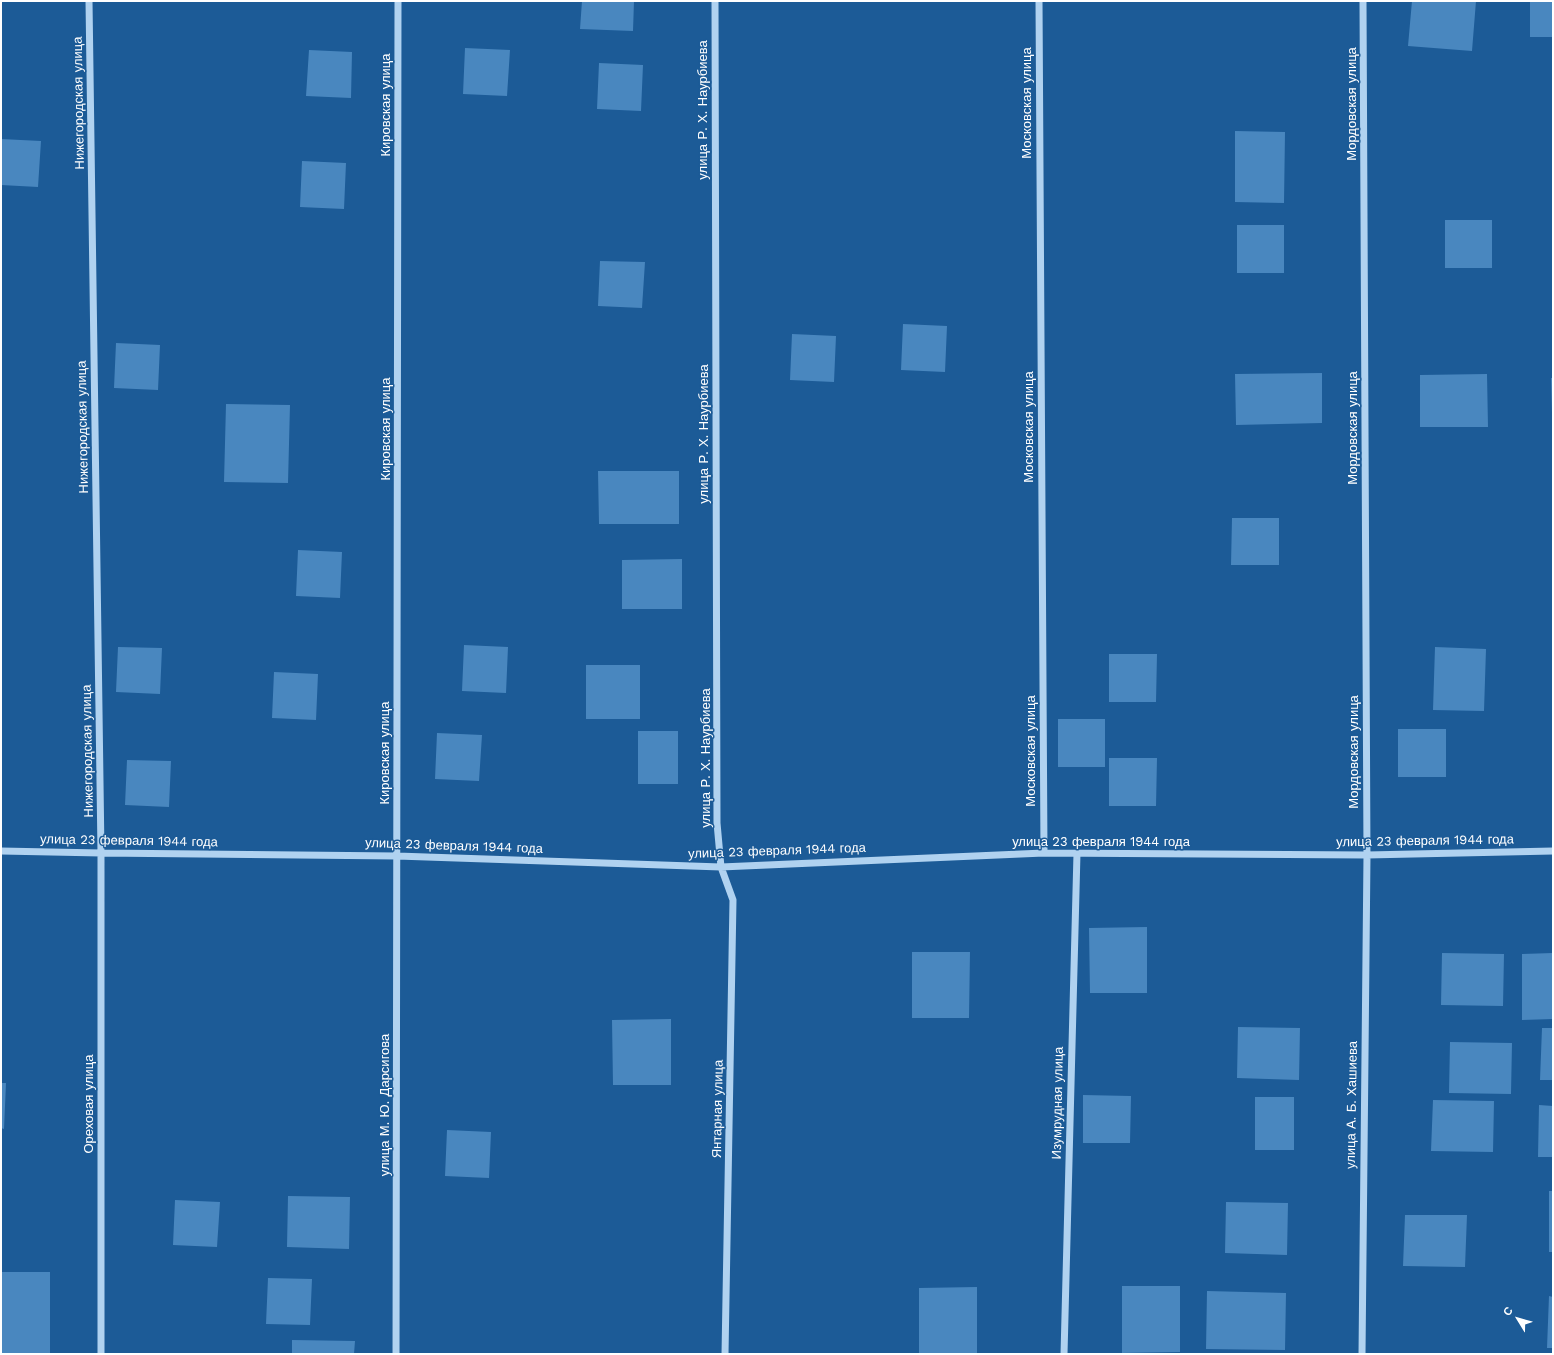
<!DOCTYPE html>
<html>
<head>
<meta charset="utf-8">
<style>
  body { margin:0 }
  #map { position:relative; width:1554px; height:1355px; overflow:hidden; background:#1c5b97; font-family:"Work Sans",sans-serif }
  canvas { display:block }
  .frame { position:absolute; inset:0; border:2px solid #fff; pointer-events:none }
  .north { position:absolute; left:1498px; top:1299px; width:40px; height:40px; -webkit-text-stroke:3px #1c5b97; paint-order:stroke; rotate:307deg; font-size:11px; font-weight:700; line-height:16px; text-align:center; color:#fff }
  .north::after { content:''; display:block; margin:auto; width:14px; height:18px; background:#fff; clip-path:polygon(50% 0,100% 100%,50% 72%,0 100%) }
</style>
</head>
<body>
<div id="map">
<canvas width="1554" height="1355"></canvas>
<div class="frame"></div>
<div class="north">С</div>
</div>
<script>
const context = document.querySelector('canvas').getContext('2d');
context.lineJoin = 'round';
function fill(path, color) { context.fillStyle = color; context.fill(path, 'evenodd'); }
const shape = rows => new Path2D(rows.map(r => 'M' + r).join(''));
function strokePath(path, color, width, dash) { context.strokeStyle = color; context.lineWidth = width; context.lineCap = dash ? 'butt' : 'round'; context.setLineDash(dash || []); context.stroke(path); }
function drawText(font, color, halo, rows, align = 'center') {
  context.font = font + ' "Work Sans",sans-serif'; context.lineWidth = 3; context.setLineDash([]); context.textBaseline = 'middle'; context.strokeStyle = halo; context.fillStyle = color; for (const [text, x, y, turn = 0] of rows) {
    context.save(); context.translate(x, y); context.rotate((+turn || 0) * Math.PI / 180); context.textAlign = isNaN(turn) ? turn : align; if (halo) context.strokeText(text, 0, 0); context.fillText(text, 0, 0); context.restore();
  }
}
const building = shape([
  [582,1,634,1,633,31,580,29],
  [1412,1,1476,1,1472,51,1408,46],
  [1530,1,1553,1,1553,37,1530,37],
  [465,48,510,50,507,96,463,94],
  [309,50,352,52,351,98,306,96],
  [599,63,643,65,641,111,597,109],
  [1235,131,1285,132,1284,203,1235,202],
  [1,139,41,141,38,187,1,185],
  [302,161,346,163,344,209,300,207],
  [1445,220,1492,220,1492,268,1445,268],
  [1237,225,1284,225,1284,273,1237,273],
  [600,261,645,262,642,308,598,306],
  [903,324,947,326,945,372,901,370],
  [792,334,836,336,834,382,790,380],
  [116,343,160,345,158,390,114,388],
  [1322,373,1322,423,1236,425,1235,374],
  [1487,374,1488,427,1420,427,1420,375],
  [1551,378,1553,378,1553,413,1552,413],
  [226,404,290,405,288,483,224,482],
  [598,471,679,471,679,524,599,524],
  [1232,518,1279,518,1279,565,1231,565],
  [298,550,342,552,340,598,296,596],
  [682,559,682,609,622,609,622,560],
  [464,645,508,647,506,693,462,691],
  [118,647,162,648,160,694,116,692],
  [1435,647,1486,649,1484,711,1433,710],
  [1109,654,1157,654,1156,702,1109,702],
  [586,665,640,665,640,719,586,719],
  [274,672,318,674,316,720,272,718],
  [1058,719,1105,719,1105,767,1058,767],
  [1398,729,1446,729,1446,777,1398,777],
  [638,731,678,731,678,784,638,784],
  [437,733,482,735,479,781,435,779],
  [1109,758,1157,758,1156,806,1109,806],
  [127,760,171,761,169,807,125,805],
  [1147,927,1147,993,1090,993,1089,928],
  [912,952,970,952,969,1018,912,1018],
  [1442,953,1504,954,1503,1006,1441,1005],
  [1553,953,1553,1019,1522,1020,1522,954],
  [671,1019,671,1085,613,1085,612,1020],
  [1238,1027,1300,1028,1299,1080,1237,1078],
  [1542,1028,1553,1028,1553,1080,1540,1080],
  [1450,1042,1512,1043,1511,1094,1449,1093],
  [1,1083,6,1083,4,1129,1,1128],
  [1083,1095,1131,1096,1130,1143,1083,1143],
  [1255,1097,1294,1097,1294,1150,1255,1150],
  [1433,1100,1494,1101,1493,1152,1431,1151],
  [1539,1105,1553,1106,1553,1157,1538,1157],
  [447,1130,491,1132,489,1178,445,1176],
  [1549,1191,1553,1191,1553,1252,1549,1252],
  [288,1196,350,1197,349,1249,287,1247],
  [175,1200,220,1202,217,1247,173,1245],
  [1226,1202,1288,1203,1287,1255,1225,1253],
  [1405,1215,1467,1215,1465,1267,1403,1266],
  [1,1272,50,1272,50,1354,1,1354],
  [268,1278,312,1279,310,1325,266,1324],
  [1122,1286,1180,1286,1180,1352,1122,1353],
  [977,1287,977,1353,919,1353,919,1288],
  [1207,1291,1286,1293,1285,1350,1206,1349],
  [1549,1296,1553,1297,1553,1348,1547,1348],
  [292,1340,355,1341,354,1354,292,1354]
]);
const minor = shape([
  [89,1,101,853,101,1354],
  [715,1,717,823,721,867,733,900,725,1354],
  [1039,1,1044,853],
  [1,851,101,853,397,856,721,867,1044,853,1367,855,1553,851],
  [396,1354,398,1],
  [1064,1354,1077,853],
  [1362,1354,1367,855,1363,1]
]);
const streetNames = [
  ["Нижегородская улица",79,103,-91],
  ["Московская улица",1027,103,-90],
  ["Мордовская улица",1352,104,-90],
  ["Кировская улица",386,105,-90],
  ["улица Р. Х. Наурбиева",703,110,-90],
  ["Нижегородская улица",83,427,-91],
  ["Московская улица",1029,427,-90],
  ["Мордовская улица",1353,428,-90],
  ["Кировская улица",386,429,-90],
  ["улица Р. Х. Наурбиева",704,434,-90],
  ["Нижегородская улица",88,751,-91],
  ["Московская улица",1031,751,-90],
  ["Мордовская улица",1354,752,-90],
  ["Кировская улица",385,753,-90],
  ["улица Р. Х. Наурбиева",706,758,-90],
  ["улица 23 февраля 1944 года",129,841,1],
  ["улица 23 февраля 1944 года",1425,841,-1],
  ["улица 23 февраля 1944 года",1101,842],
  ["улица 23 февраля 1944 года",454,846,2],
  ["улица 23 февраля 1944 года",777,851,-2],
  ["Изумрудная улица",1058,1103,-89],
  ["Ореховая улица",89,1104,-90],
  ["улица М. Ю. Дарсигова",385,1105,-90],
  ["улица А. Б. Хашиева",1352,1105,-89],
  ["Янтарная улица",718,1109,-89]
];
fill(building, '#4987bf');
strokePath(minor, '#b0d2f0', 7);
drawText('13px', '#fff', '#1c5b97', streetNames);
</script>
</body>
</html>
